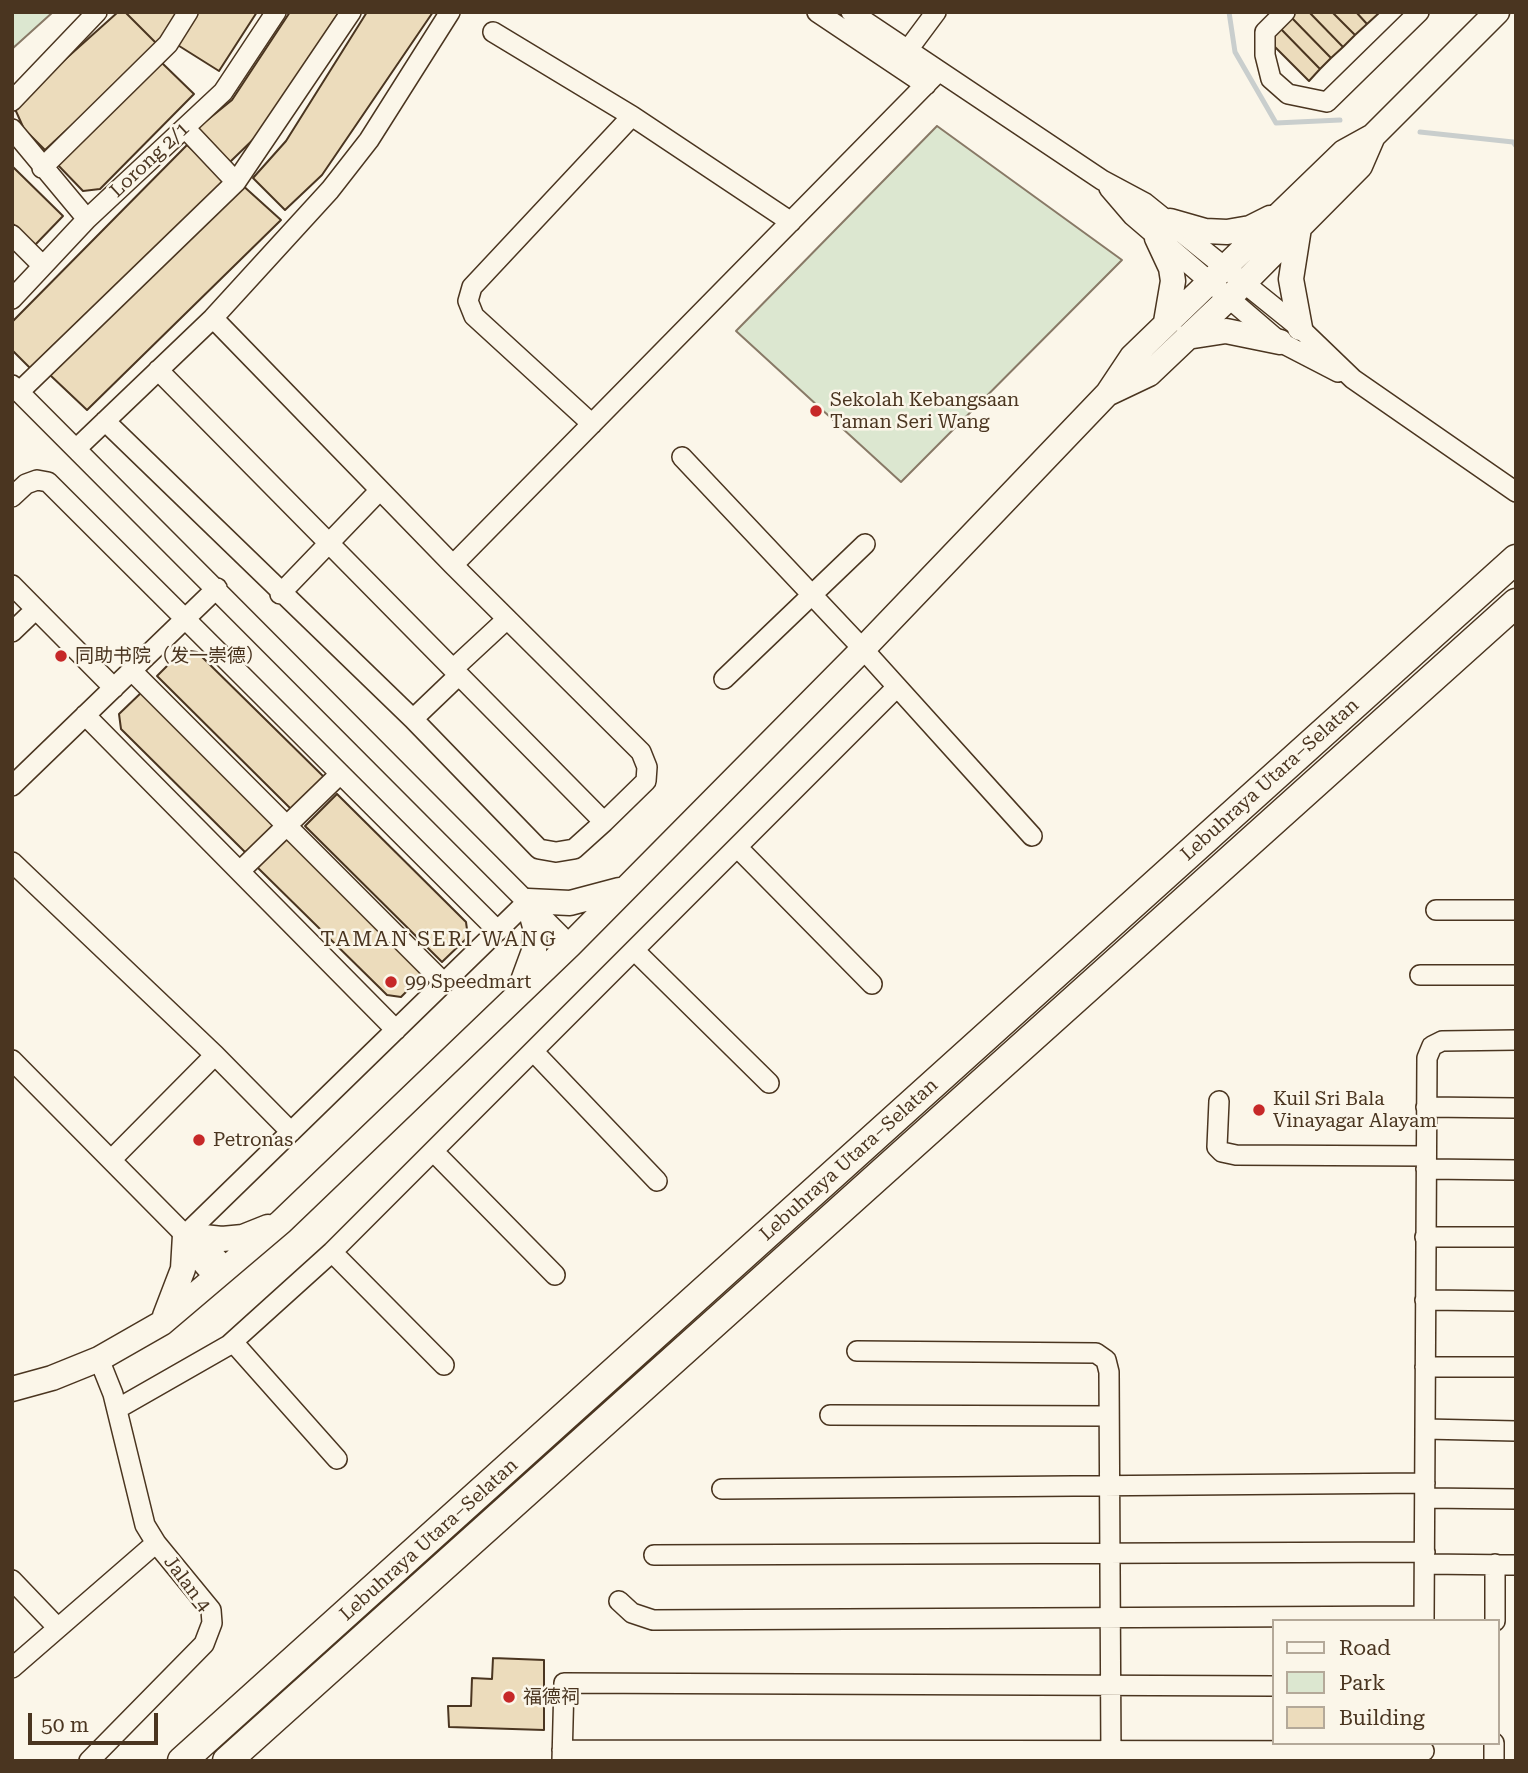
<!DOCTYPE html>
<html>
<head>
<meta charset="utf-8">
<style>
  body { margin:0 }
  #map { position:relative; width:1528px; height:1773px; overflow:hidden; background:#fbf6e9; font-family:"Roboto Serif",serif }
  canvas { display:block }
  .frame { position:absolute; inset:0; border:14px solid #4a3520; pointer-events:none }
  .legend { position:absolute; left:1272px; top:1619px; width:228px; height:126px; box-sizing:border-box; background:#fbf6e9; border:2px solid #b4a999; margin:0; padding:9px 12px; list-style:none; font-size:21px; color:#4a3520 }
  .legend li { display:flex; align-items:center; gap:14px; height:35px }
  .legend b { width:35px; border:2px solid #b4a999 }
  .scale { position:absolute; left:28px; top:1713px; width:130px; height:32px; box-sizing:border-box; border:4px solid #4a3520; border-top:0; padding-left:9px; font-size:21px; line-height:24px; white-space:nowrap; color:#4a3520; -webkit-text-stroke:5px #fbf6e9; paint-order:stroke }
</style>
</head>
<body>
<div id="map">
<canvas width="1528" height="1773"></canvas>
<div class="frame"></div>
<ul class="legend">
<li><b style="height:9px;background:#fbf6e9"></b>Road</li>
<li><b style="height:19px;background:#dce7d0"></b>Park</li>
<li><b style="height:19px;background:#ecdcbc"></b>Building</li>
</ul>
<div class="scale">50 m</div>
</div>
<script>
const context = document.querySelector('canvas').getContext('2d');
context.lineJoin = 'round';
function fill(path, color) { context.fillStyle = color; context.fill(path, 'evenodd'); }
const shape = rows => new Path2D(rows.map(r => 'M' + r).join(''));
function strokePath(path, color, width, dash) { context.strokeStyle = color; context.lineWidth = width; context.lineCap = dash ? 'butt' : 'round'; context.setLineDash(dash || []); context.stroke(path); }
function drawText(font, color, halo, rows, align = 'center') {
  context.font = font + ' "Roboto Serif","Noto Sans SC",serif'; context.lineWidth = 5; context.setLineDash([]); context.textBaseline = 'middle'; context.strokeStyle = halo; context.fillStyle = color; for (const [text, x, y, turn = 0] of rows) {
    context.save(); context.translate(x, y); context.rotate((+turn || 0) * Math.PI / 180); context.textAlign = isNaN(turn) ? turn : align; if (halo) context.strokeText(text, 0, 0); context.fillText(text, 0, 0); context.restore();
  }
}
const green = shape([
  [12,12,53,12,12,49,12,12],
  [937,126,1122,260,901,482,736,331,937,126]
]);
const stream = shape([
  [1229,12,1235,52,1276,123,1340,120],
  [1420,132,1513,142,1516,146]
]);
const building = shape([
  [118,12,125,12,158,45,45,150,24,129,15,109,22,98,118,12],
  [125,12,179,12,158,45,125,12],
  [197,12,257,12,219,71,176,44,197,12],
  [290,12,339,12,265,128,230,162,195,130,232,100,290,12],
  [367,12,433,12,322,175,285,210,253,178,286,141,367,12],
  [1294,12,1309,12,1343,47,1331,58,1290,16,1294,12],
  [1309,12,1332,12,1355,35,1343,47,1309,12],
  [1332,12,1356,12,1367,24,1355,35,1332,12],
  [1356,12,1378,12,1379,13,1367,24,1356,12],
  [1290,16,1331,58,1320,69,1279,27,1290,16],
  [1279,27,1320,69,1309,81,1267,39,1279,27],
  [161,62,194,94,100,189,83,191,55,162,161,62],
  [187,145,226,179,30,368,12,350,12,322,187,145],
  [12,166,63,216,35,245,12,223,12,166],
  [240,183,281,220,87,410,50,375,240,183],
  [183,650,197,652,327,780,294,812,157,676,183,650],
  [145,689,282,825,250,857,121,729,119,714,145,689],
  [337,794,466,922,468,937,442,962,305,826,337,794],
  [290,835,427,971,401,997,387,995,257,867,290,835],
  [493,1658,544,1660,544,1730,449,1727,448,1706,471,1706,472,1678,492,1679,493,1658]
]);
const minor = shape([
  [817,12,926,85],
  [851,12,1102,180,1145,203,1300,328,1353,379,1516,492],
  [1285,12,1265,32,1265,55,1271,79,1288,94,1327,102,1419,12],
  [493,32,632,116,791,222],
  [907,51,936,12],
  [12,101,97,12],
  [185,128,236,182],
  [12,129,87,219],
  [42,168,168,44,188,12],
  [1109,188,1133,216,1280,342,1338,372],
  [12,235,43,266],
  [12,299,87,219,223,92,276,12],
  [158,370,604,822],
  [12,385,570,945],
  [19,392,236,182,351,12],
  [105,421,413,719,539,849,556,852,574,849,604,822,646,781,647,767,641,752,453,565,213,318],
  [592,424,474,316,468,301,472,287,632,116],
  [76,449,213,318,330,190,369,140,450,12],
  [682,457,863,649,1032,836],
  [12,497,26,484,37,480,48,482,498,931],
  [453,565,938,72],
  [12,585,114,688],
  [280,594,380,490],
  [12,632,36,609],
  [453,669,507,619],
  [132,671,444,983],
  [724,679,865,544],
  [85,715,396,1030],
  [413,719,459,675],
  [12,786,217,588],
  [737,847,872,984],
  [12,862,215,1055,291,1132],
  [240,871,339,775],
  [1436,910,1516,910],
  [634,950,769,1083],
  [1420,975,1516,975],
  [533,1051,657,1181],
  [12,1060,193,1243,210,1250,226,1268],
  [1219,1101,1217,1147,1222,1152,1236,1155,1426,1156],
  [1426,1107,1516,1108],
  [434,1152,555,1275],
  [112,1159,215,1055],
  [1426,1169,1516,1170],
  [185,1235,528,901],
  [1425,1237,1516,1237],
  [193,1243,198,1259,215,1278],
  [332,1252,444,1365],
  [1425,1300,1516,1301],
  [233,1342,337,1459],
  [857,1351,1096,1353,1106,1360,1109,1372,1111,1761],
  [1425,1367,1516,1367],
  [117,1409,229,1345,332,1252,897,687],
  [830,1415,1109,1416],
  [1425,1429,1516,1431],
  [722,1489,1425,1483],
  [1425,1498,1516,1499],
  [654,1555,1425,1552],
  [1425,1564,1516,1565],
  [12,1580,57,1627],
  [619,1601,632,1613,653,1620,1424,1616],
  [1424,1621,1427,1058,1432,1046,1442,1041,1516,1040],
  [1495,1621,1495,1564],
  [12,1668,156,1543],
  [562,1750,1424,1751],
  [89,1761,204,1644,212,1623,211,1610,156,1543,145,1525,113,1394,99,1359],
  [562,1761,564,1683,1274,1686],
  [1494,1761,1494,1743]
]);
const major = shape([
  [1170,221,1205,231,1227,232,1250,228,1270,218],
  [1299,228,1291,279,1300,328],
  [1157,238,1171,268,1173,281,1166,322],
  [1187,337,1226,331,1280,342],
  [1109,393,1149,374,1229,298,1360,166,1373,136],
  [520,989,534,951,535,927,528,901,570,903,619,890],
  [165,1316,183,1269,185,1235,222,1239,243,1237,268,1227],
  [12,1389,52,1378,99,1359,162,1323,281,1222,570,945,863,649,1108,393,1132,357,1344,152,1373,136,1497,12]
]);
const highway = shape([
  [182,1761,1516,559],
  [227,1761,1516,603]
]);
const markers = [
  [816,411,7,"#c62828"],
  [61,656,7,"#c62828"],
  [391,982,7,"#c62828"],
  [1259,1110,7,"#c62828"],
  [199,1140,7,"#c62828"],
  [509,1697,7,"#c62828"]
];
const streetNames = [
  ["Lorong 2/1",150,160,-43],
  ["Lebuhraya Utara–Selatan",1270,780,-42],
  ["Lebuhraya Utara–Selatan",849,1160,-42],
  ["Lebuhraya Utara–Selatan",429,1540,-42],
  ["Jalan 4",187,1584,53]
];
const poiNames = [
  ["Sekolah Kebangsaan",830,400],
  ["Taman Seri Wang",830,422],
  ["同助书院（发一崇德）",75,656],
  ["99 Speedmart",405,982],
  ["Kuil Sri Bala",1273,1099],
  ["Vinayagar Alayam",1273,1121],
  ["Petronas",213,1140],
  ["福德祠",523,1697]
];
const neighbourhoodNames = [
  ["TAMAN SERI WANG",439,940]
];
fill(green, '#dce7d0');
strokePath(green, '#887966', 2);
strokePath(stream, '#c9cecd', 5);
fill(building, '#ecdcbc');
strokePath(building, '#4a3520', 2);
strokePath(minor, '#4a3520', 22);
strokePath(major, '#4a3520', 27);
strokePath(highway, '#4a3520', 31);
strokePath(minor, '#fbf6e9', 19);
strokePath(major, '#fbf6e9', 24);
strokePath(highway, '#fbf6e9', 28);
for (const [x, y, r, color] of markers) { const dot = new Path2D(); dot.arc(x, y, r, 0, 2 * Math.PI); context.fillStyle = color; context.fill(dot); strokePath(dot, '#fbf6e9', 2.5); }
drawText('19px', '#4a3520', '#fbf6e9', streetNames);
drawText('19px', '#4a3520', '#fbf6e9', poiNames, 'left');
context.letterSpacing = '2px';
drawText('21px', '#4a3520', '#fbf6e9', neighbourhoodNames);
context.letterSpacing = '0px';
</script>
</body>
</html>
